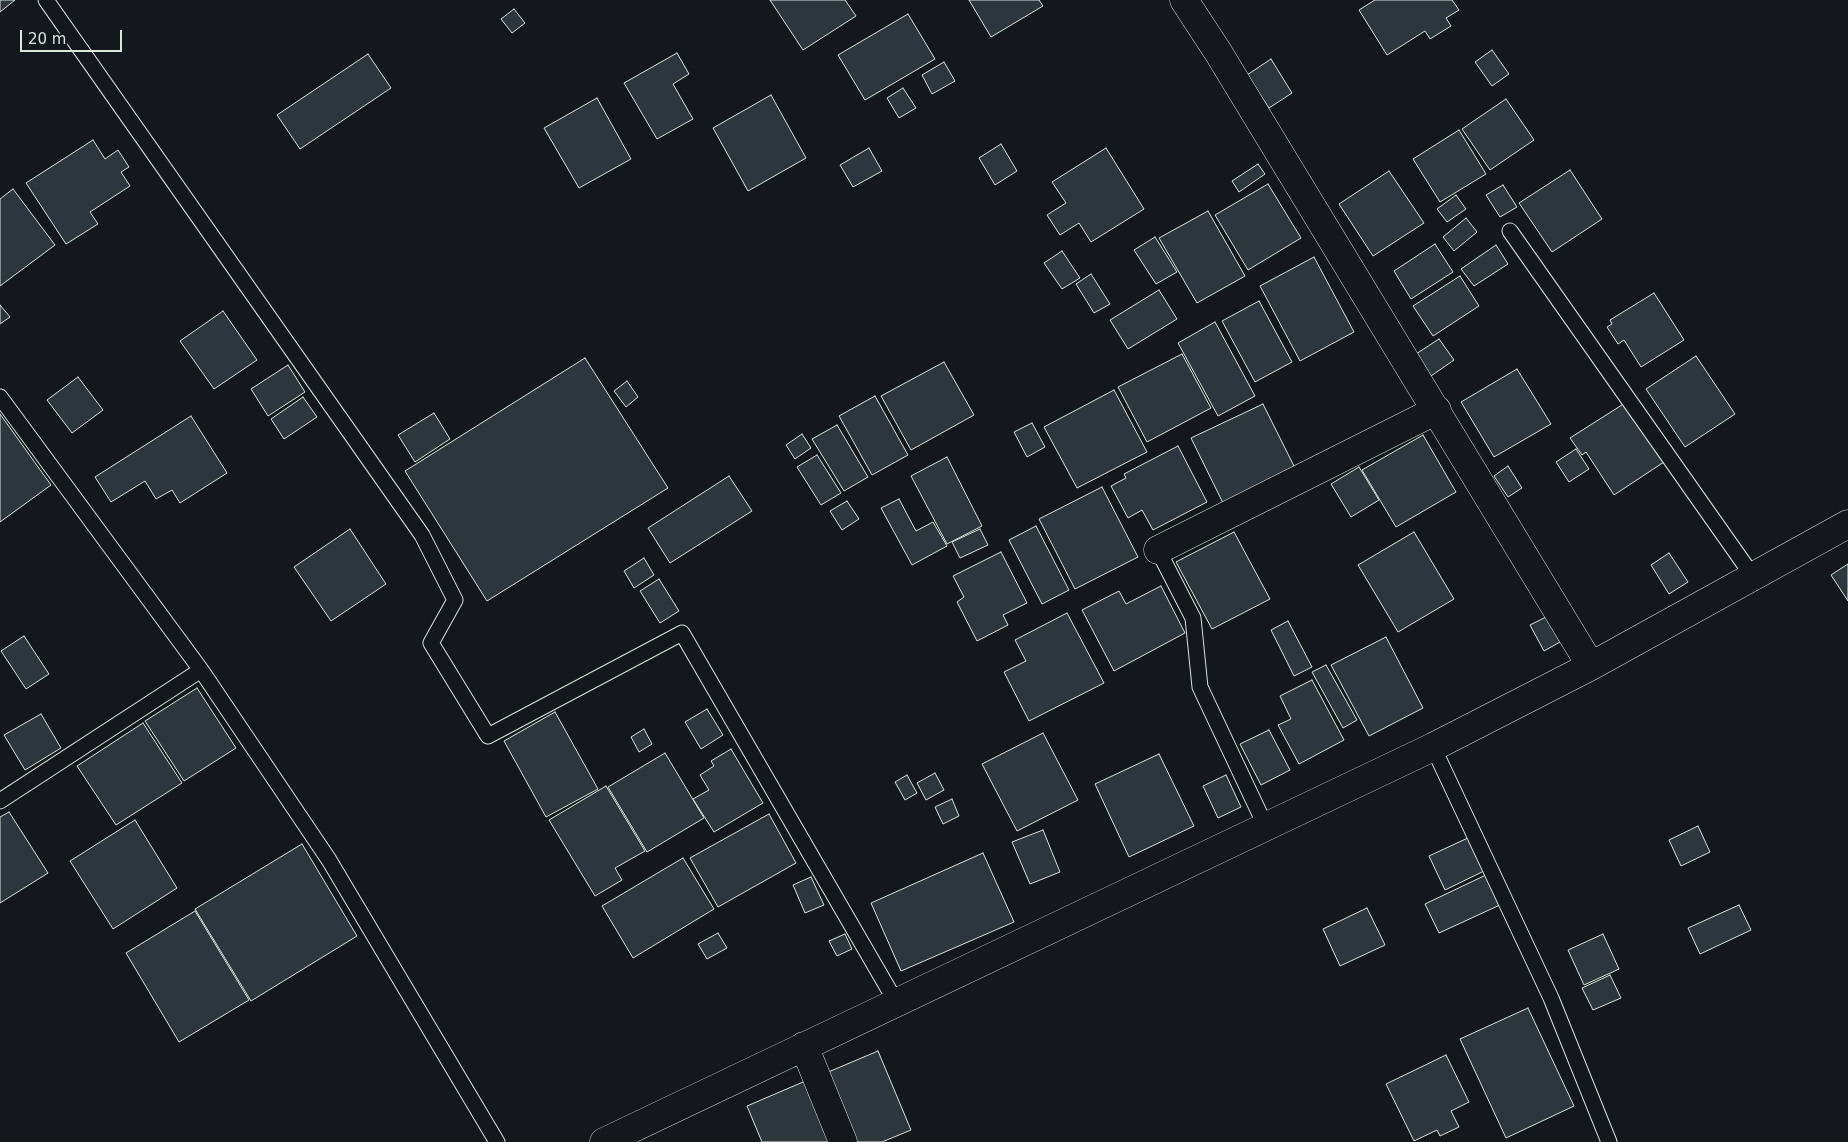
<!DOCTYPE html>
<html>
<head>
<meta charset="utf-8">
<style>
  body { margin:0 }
  #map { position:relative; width:1848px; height:1142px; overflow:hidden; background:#14181c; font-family:"DejaVu Sans",sans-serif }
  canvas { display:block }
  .scale { position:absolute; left:20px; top:30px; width:102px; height:22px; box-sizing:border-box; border:2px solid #d8e6dc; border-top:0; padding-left:6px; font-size:15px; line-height:18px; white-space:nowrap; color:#d8e6dc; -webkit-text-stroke:4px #14181c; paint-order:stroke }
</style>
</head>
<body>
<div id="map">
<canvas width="1848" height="1142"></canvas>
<div class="scale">20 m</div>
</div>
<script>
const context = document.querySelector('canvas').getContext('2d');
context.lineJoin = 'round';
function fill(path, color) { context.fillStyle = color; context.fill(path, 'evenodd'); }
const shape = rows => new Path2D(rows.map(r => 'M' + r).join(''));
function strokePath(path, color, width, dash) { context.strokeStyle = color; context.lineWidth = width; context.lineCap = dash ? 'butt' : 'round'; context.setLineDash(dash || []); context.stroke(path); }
const building = shape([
  [0,0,15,0,0,12,0,0],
  [770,0,845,0,856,16,803,50,770,0],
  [969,0,1039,0,1043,6,991,37,969,0],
  [1375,0,1452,0,1459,10,1446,18,1451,26,1430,39,1425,31,1387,55,1359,10,1375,0],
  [514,9,525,23,512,33,501,19,514,9],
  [908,14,935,59,865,100,838,55,908,14],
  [1492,50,1509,74,1492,86,1475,62,1492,50],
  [677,53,689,74,673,84,693,119,657,139,624,83,677,53],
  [368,54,391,88,300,149,277,115,368,54],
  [1271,59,1292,93,1269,108,1247,75,1271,59],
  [944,62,955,81,932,94,922,75,944,62],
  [903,88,916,108,899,118,887,98,903,88],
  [771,95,806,158,748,191,713,128,771,95],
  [597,98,631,159,579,188,544,128,597,98],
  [1506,99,1534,140,1490,170,1462,129,1506,99],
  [1459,130,1486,174,1440,202,1413,159,1459,130],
  [93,140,105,159,118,150,129,167,121,172,130,186,90,212,98,224,66,244,26,183,93,140],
  [1001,144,1017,171,995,185,979,158,1001,144],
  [869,148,882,171,853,187,840,165,869,148],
  [1106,148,1144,209,1091,242,1079,223,1060,235,1047,215,1066,203,1052,182,1106,148],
  [1258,164,1265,174,1239,192,1232,181,1258,164],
  [1570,170,1602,219,1552,252,1519,203,1570,170],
  [1389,171,1424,223,1373,256,1339,204,1389,171],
  [1268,184,1301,238,1248,270,1215,215,1268,184],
  [1503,185,1517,207,1500,217,1486,195,1503,185],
  [13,189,55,245,0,286,0,199,13,189],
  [1456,195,1466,209,1447,222,1437,209,1456,195],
  [1208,211,1245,276,1197,303,1159,238,1208,211],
  [1466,218,1477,232,1454,251,1443,237,1466,218],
  [1155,237,1177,272,1156,284,1134,250,1155,237],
  [1435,244,1453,272,1411,299,1394,271,1435,244],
  [1496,245,1508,264,1474,286,1461,269,1496,245],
  [1062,251,1080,278,1062,289,1044,263,1062,251],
  [1314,257,1354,332,1300,361,1260,286,1314,257],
  [1091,274,1110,304,1094,313,1076,284,1091,274],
  [1460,276,1479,306,1433,336,1413,306,1460,276],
  [1159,290,1177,319,1128,349,1110,320,1159,290],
  [1654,293,1684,340,1641,367,1624,340,1618,344,1607,327,1612,324,1610,320,1654,293],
  [1259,301,1292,362,1255,382,1222,321,1259,301],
  [0,305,10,317,0,324,0,305],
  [223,311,257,360,214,389,180,341,223,311],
  [1215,322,1255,396,1218,416,1178,343,1215,322],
  [1439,339,1454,360,1431,376,1416,354,1439,339],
  [1182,354,1211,408,1147,442,1118,387,1182,354],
  [1696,356,1735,414,1685,447,1646,389,1696,356],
  [585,358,668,488,487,601,405,471,585,358],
  [944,362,974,415,911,450,881,396,944,362],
  [288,365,305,392,268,416,251,389,288,365],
  [1517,369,1551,424,1494,457,1461,402,1517,369],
  [78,377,103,410,72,433,47,400,78,377],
  [627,381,638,397,626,407,614,391,627,381],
  [1114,390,1147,452,1077,488,1044,427,1114,390],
  [875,396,908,455,872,475,839,416,875,396],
  [303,397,317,417,284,439,271,419,303,397],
  [1625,403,1664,462,1614,495,1586,452,1582,455,1570,438,1625,403],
  [1263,404,1295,468,1223,503,1191,438,1263,404],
  [434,413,450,439,415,462,398,435,434,413],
  [0,414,51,485,0,522,0,414],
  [191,416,227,473,180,503,172,490,156,499,145,481,111,502,95,477,191,416],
  [1032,423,1045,447,1027,457,1014,432,1032,423],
  [837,425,868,477,844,491,812,439,837,425],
  [802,434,811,448,795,459,786,445,802,434],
  [1423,435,1456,492,1396,527,1362,470,1423,435],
  [1178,446,1207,502,1153,530,1142,510,1128,518,1111,486,1126,478,1124,474,1178,446],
  [1576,449,1589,469,1569,482,1556,462,1576,449],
  [817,455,841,493,821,505,797,467,817,455],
  [947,457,982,526,947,544,911,476,947,457],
  [1508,466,1522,488,1508,497,1494,476,1508,466],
  [1359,467,1379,500,1351,517,1331,484,1359,467],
  [729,476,752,511,670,563,648,528,729,476],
  [1102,487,1138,557,1075,589,1039,519,1102,487],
  [899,499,916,531,933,522,947,546,912,565,881,508,899,499],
  [847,501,859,519,842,530,830,511,847,501],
  [1036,526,1069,590,1042,604,1009,540,1036,526],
  [350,529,386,584,331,621,294,567,350,529],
  [980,529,988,545,960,558,952,542,980,529],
  [1234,532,1270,599,1212,629,1176,562,1234,532],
  [1414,532,1454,599,1398,632,1358,565,1414,532],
  [1001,552,1027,603,1003,615,1008,625,977,641,957,602,964,597,953,576,1001,552],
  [1669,553,1688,582,1669,594,1651,565,1669,553],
  [644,558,654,575,634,588,624,571,644,558],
  [1848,564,1848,601,1831,575,1848,564],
  [659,579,679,611,660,623,640,591,659,579],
  [1161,586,1185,633,1114,671,1082,610,1119,591,1126,604,1161,586],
  [1067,613,1104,683,1029,721,1004,672,1026,661,1015,640,1067,613],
  [1546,617,1560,642,1544,651,1530,625,1546,617],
  [1288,621,1312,667,1294,676,1271,630,1288,621],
  [24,636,49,674,26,689,1,651,24,636],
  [1386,637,1423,708,1369,736,1331,665,1386,637],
  [1326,665,1357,720,1343,728,1312,672,1326,665],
  [1312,680,1344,740,1299,764,1278,725,1291,719,1280,696,1312,680],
  [197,688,236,748,184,781,145,721,197,688],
  [707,709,723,735,701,749,685,722,707,709],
  [555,712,598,789,546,817,504,741,555,712],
  [41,714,61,748,25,770,4,735,41,714],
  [143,723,182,783,116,825,77,766,143,723],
  [644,729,652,744,639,752,631,737,644,729],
  [1269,730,1290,770,1261,785,1240,744,1269,730],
  [1043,733,1078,800,1017,831,982,764,1043,733],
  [731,749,763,803,714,832,693,799,709,790,700,775,714,766,711,761,731,749],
  [665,753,704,818,647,852,608,787,665,753],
  [1159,754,1194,826,1129,857,1095,784,1159,754],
  [935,773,944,790,926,800,917,783,935,773],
  [907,775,917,793,905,800,895,782,907,775],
  [1226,775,1241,807,1218,818,1203,786,1226,775],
  [606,786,645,851,615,868,622,880,595,896,549,820,606,786],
  [952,799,959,816,943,824,935,807,952,799],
  [9,812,48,873,0,903,0,817,9,812],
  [769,814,796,863,718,907,690,858,769,814],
  [135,820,177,888,113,929,70,861,135,820],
  [1698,826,1710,852,1681,866,1669,840,1698,826],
  [1043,830,1060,872,1030,884,1012,842,1043,830],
  [1470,837,1486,870,1445,890,1429,856,1470,837],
  [302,844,357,936,251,1001,195,909,302,844],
  [983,853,1014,922,901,971,871,903,983,853],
  [683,858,714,909,633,958,602,906,683,858],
  [1488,874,1502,904,1439,933,1425,904,1488,874],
  [811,877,824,905,805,913,793,885,811,877],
  [1739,905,1751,930,1700,954,1688,928,1739,905],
  [1367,908,1385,945,1340,966,1323,929,1367,908],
  [195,911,249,1000,179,1042,126,953,195,911],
  [718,933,727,948,707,959,698,944,718,933],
  [845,934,852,949,837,956,829,941,845,934],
  [1603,934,1619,969,1584,985,1568,950,1603,934],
  [1610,975,1621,998,1593,1010,1582,988,1610,975],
  [1528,1008,1574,1106,1506,1138,1460,1039,1528,1008],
  [878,1051,911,1130,882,1142,855,1142,826,1073,878,1051],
  [1446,1055,1469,1102,1451,1111,1459,1127,1440,1136,1437,1130,1414,1141,1386,1084,1446,1055],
  [810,1079,837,1142,762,1142,747,1106,810,1079]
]);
const service = shape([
  [46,0,422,535,455,600,431,643,488,736,682,633,896,1002],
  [1510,231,1752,575],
  [0,397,201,670,329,860,497,1142],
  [1158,550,1193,618,1200,687,1266,827],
  [1433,747,1551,998,1609,1142],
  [0,801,201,670]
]);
const minor = shape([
  [1184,0,1218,52,1591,666],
  [1158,550,1437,410],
  [804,1046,843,1142],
  [604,1142,1433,747,1591,666,1848,524]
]);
fill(building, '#2c363c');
strokePath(building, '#d8e6dc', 1);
strokePath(service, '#d8e6dc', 17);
strokePath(minor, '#d8e6dc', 29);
strokePath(service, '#14181c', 15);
strokePath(minor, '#14181c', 28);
</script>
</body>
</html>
